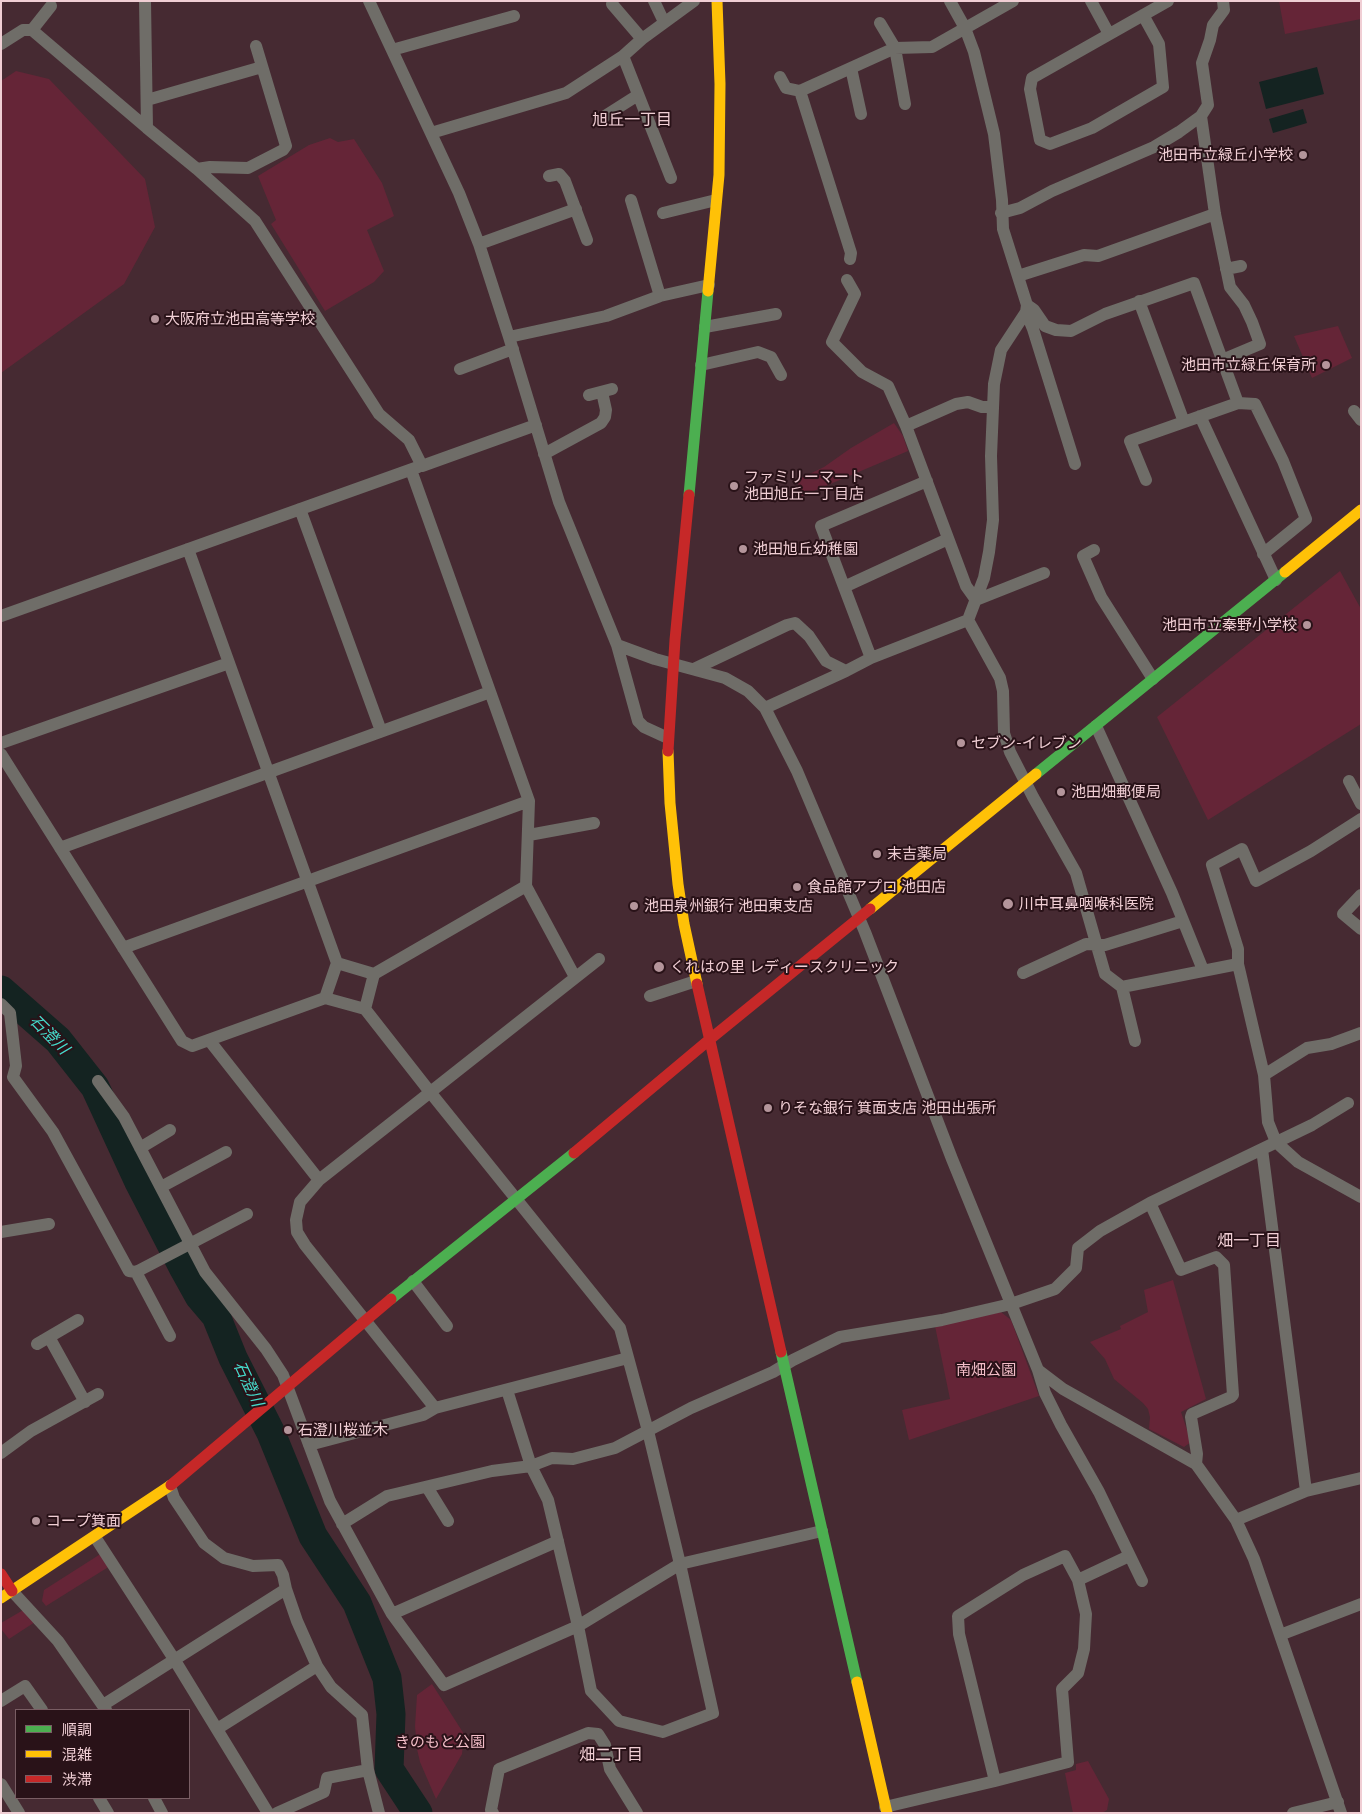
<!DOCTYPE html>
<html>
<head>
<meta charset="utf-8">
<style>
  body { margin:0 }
  #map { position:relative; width:1362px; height:1814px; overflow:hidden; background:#462a32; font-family:Quicksand,"Noto Sans JP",sans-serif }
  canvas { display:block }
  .frame { position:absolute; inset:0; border:2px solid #f0ced4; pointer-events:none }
  .legend { position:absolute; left:15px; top:1709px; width:175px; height:90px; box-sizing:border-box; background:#291218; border:1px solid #795d63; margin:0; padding:6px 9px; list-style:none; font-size:15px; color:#f0ced4 }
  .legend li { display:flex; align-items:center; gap:10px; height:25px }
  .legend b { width:25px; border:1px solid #795d63 }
</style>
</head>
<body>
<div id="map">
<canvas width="1362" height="1814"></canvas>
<div class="frame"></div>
<ul class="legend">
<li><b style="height:6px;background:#4caf50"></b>順調</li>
<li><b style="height:6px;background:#ffc107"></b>混雑</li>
<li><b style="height:6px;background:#c62828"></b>渋滞</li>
</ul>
</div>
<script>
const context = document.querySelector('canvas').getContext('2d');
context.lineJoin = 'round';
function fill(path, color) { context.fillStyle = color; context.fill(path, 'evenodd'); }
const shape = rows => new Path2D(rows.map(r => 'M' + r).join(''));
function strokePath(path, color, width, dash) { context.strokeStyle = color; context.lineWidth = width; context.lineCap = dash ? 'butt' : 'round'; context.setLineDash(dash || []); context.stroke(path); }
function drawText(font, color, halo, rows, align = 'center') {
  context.font = font + ' Quicksand,"Noto Sans JP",sans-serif'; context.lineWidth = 4; context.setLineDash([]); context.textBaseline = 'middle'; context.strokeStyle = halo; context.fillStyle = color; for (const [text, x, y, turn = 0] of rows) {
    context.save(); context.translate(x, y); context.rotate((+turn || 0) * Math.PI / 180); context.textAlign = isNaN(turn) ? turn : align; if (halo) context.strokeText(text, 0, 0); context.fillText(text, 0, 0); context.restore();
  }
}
const green = shape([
  [1279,1,1361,1,1361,19,1285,34],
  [16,71,49,79,145,179,155,227,124,284,1,373,1,81],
  [330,138,338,142,354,139,382,183,394,216,367,230,384,271,374,282,325,311,271,224,276,220,258,176,309,145],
  [1338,326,1352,358,1312,378,1294,336],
  [894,423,903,436,908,451,802,496,797,480,824,467,851,448],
  [1340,571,1361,609,1361,724,1208,820,1157,717],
  [1173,1280,1206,1399,1181,1412,1191,1442,1184,1447,1149,1429,1150,1417,1148,1409,1143,1403,1114,1379,1105,1359,1090,1342,1121,1329,1120,1326,1148,1312,1144,1290],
  [1001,1312,1011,1320,1039,1396,909,1440,902,1410,950,1399,935,1326],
  [102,1553,110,1566,46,1606,42,1601,44,1590],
  [25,1609,35,1622,9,1639,1,1629,1,1623],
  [432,1684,464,1734,462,1754,436,1799,420,1762,417,1749,415,1726,417,1695],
  [1088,1761,1109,1799,1107,1810,1102,1813,1073,1813,1065,1773,1076,1770,1076,1764]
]);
const water = shape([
  [1317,67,1324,94,1266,109,1259,82],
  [1303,109,1307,123,1273,133,1269,119]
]);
const river = shape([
  [1,990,58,1040,95,1087,138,1180,184,1269,199,1296,216,1316,233,1358,271,1433,313,1536,357,1603,387,1678,391,1714,389,1769,418,1813]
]);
const street = shape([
  [145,1,147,128,197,169,255,221,379,414,409,440,422,466,536,425],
  [369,1,459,193,479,244,509,337,559,502,617,645,638,721,644,727,668,738],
  [654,1,664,22],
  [1091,1,1109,34],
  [612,4,642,39],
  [1143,15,1159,44,1163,87,1092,128,1050,144,1040,140,1030,89,1032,78,1168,1],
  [880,23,895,48,905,104],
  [32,30,51,6],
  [1,44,23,30,32,30,147,128],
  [392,50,514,16],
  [623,56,671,178],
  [851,68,861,114],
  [780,77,786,88,800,91],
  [147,100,262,67],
  [605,116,638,95],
  [431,133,566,93,623,56,642,39,694,1],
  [197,169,210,167,248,168,283,150,286,146,256,46],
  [549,176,559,174,565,181,587,240],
  [631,200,660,296],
  [663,213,716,200],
  [1001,213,1020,208,1052,191,1154,147,1179,132,1201,116],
  [479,244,576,209],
  [850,259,851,253,800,91,895,48,932,47,1013,1],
  [1226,269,1241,266],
  [1018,276,1084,255,1098,256,1215,214],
  [847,280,855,294,832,342,862,372,888,386,906,426,966,586,976,600,1044,573],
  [1139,301,1184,422],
  [1027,305,1034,310,1045,326,1056,330,1071,331,1105,314,1194,283,1238,403],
  [1026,312,1033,329,1075,464],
  [705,327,776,314],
  [509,337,606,316,660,296,709,285],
  [1222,360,1260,344,1252,322,1244,305,1230,287,1215,214,1201,116,1208,105,1202,63,1210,40,1213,25,1224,10,1223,1],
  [701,365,758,352,771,357,781,375],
  [460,369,513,349],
  [589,395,612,389],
  [1354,411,1361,420],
  [1200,416,1276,580],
  [906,426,956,404,968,402,982,407,992,407],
  [544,454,601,423,605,417,606,410,602,392],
  [411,470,529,801,526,886,575,977],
  [1146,480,1130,441,1238,403,1255,404,1283,461,1306,519,1263,554],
  [300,509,381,731],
  [188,549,337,963],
  [1094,550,1083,556,1101,597,1153,679],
  [844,587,948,539],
  [1,616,418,467],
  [968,620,1000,678,1003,691,1004,733,1010,752,1033,797,1076,873,1105,974,1122,987,1238,964],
  [617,645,655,659,725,678,748,691,765,708,797,771,865,932,952,1159,1038,1370,1063,1389,1196,1464,1236,1520,1254,1559,1341,1813],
  [871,658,821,526,927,481],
  [694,669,787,625,795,623,809,636,826,661,846,671],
  [765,708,846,671,871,658,968,620,984,578,989,552,993,520,991,456,994,384,1001,350,1026,312,1027,305,1003,229,1002,200,994,134,974,52,965,28,950,1],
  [1096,726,1172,893,1203,970],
  [1,743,229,663],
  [1,754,182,1041,192,1046,325,998],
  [1349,781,1361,804],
  [1361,819,1311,851,1256,881,1242,849,1212,865,1238,949,1238,964,1264,1075,1268,1122,1276,1142,1298,1162,1361,1197],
  [529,835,594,823],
  [60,848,490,692],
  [1361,895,1343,914,1361,929],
  [123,948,529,801],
  [1023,973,1086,944,1105,945,1183,921],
  [374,974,337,963,325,998,365,1009,374,974,526,886],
  [1122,987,1135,1041],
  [650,996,696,981],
  [1,1004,10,1013,16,1066,13,1077,53,1132,129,1271,136,1272,170,1336],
  [365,1009,430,1092,620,1328,648,1431,680,1564,713,1713,663,1732,619,1721,591,1691,578,1626,548,1500,531,1466,507,1390],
  [209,1040,319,1180],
  [1264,1075,1307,1048,1331,1044,1361,1033],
  [98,1081,124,1117,205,1272,266,1349,283,1375,330,1501,392,1614,444,1685,578,1626,680,1564,822,1531],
  [140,1148,170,1130],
  [1262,1149,1306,1491],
  [161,1187,226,1152],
  [1150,1203,1181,1270,1216,1257,1224,1265,1233,1395,1231,1397,1192,1414,1191,1417,1197,1454,1196,1464],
  [1,1232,49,1224],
  [136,1272,247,1214],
  [413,1281,447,1326],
  [49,1337,85,1402],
  [37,1344,78,1320],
  [1038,1370,1045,1393,1061,1425,1099,1492,1142,1581],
  [435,1408,305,1245,297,1232,296,1220,300,1202,319,1180,599,959],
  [309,1445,423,1415,435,1408,628,1358],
  [1,1453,31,1431,98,1394],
  [170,1486,174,1498,204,1543,224,1558,253,1566,278,1565,283,1575,286,1589,297,1621,317,1666,331,1687,362,1715,368,1770],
  [427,1487,448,1521],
  [1236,1520,1306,1491,1361,1478],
  [342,1524,387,1496,492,1471,531,1466,552,1458,573,1459,615,1448,691,1408,773,1372,793,1360,840,1337,942,1320,1011,1304,1055,1289,1076,1268,1078,1248,1100,1231,1150,1203,1312,1125,1348,1103],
  [95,1537,174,1659,268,1813],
  [1078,1580,1129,1556],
  [12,1591,58,1641,106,1710],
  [392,1614,558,1541],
  [1280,1635,1361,1604],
  [1,1701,25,1686,42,1710],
  [103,1705,286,1589],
  [217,1729,317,1666],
  [1,1784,19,1813],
  [99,1798,108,1813],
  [154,1798,162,1813],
  [885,1807,995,1781,1068,1762,1062,1689,1078,1673,1084,1649,1086,1614,1078,1580,1065,1556,1023,1575,958,1616,959,1634,995,1781],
  [277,1813,324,1792,327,1778,368,1770,379,1813],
  [493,1813,491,1810,499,1769,588,1733,598,1734,605,1745,610,1769,637,1813],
  [1293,1813,1338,1802]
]);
const fast = shape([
  [689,495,708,291],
  [1036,774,1285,572],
  [391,1299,574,1153],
  [781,1352,857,1682]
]);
const slow = shape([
  [708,291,719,175,720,84,717,1],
  [1285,572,1361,510],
  [668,751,670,803,678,884,684,924,697,984],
  [870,909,1036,774],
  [1,1598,171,1485],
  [857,1682,887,1813]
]);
const jam = shape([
  [668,751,675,640,689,495],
  [697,984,781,1352],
  [574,1153,709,1040,870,909],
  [171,1485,391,1299],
  [1,1574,12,1591]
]);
const markers = [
  [1303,155,5,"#b4959b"],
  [155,319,5,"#b4959b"],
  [1326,365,5,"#b4959b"],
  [734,486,5,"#b4959b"],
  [743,549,5,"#b4959b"],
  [1307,625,5,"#b4959b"],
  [961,743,5,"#b4959b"],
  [1061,792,5,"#b4959b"],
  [877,854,5,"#b4959b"],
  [797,887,5,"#b4959b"],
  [1008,904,6,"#b4959b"],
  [634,906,5,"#b4959b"],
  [659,967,6,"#b4959b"],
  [768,1108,5,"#b4959b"],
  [288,1430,5,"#b4959b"],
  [36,1521,5,"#b4959b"]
];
const poiNames = [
  ["池田市立緑丘小学校",1293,155,"right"],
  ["大阪府立池田高等学校",165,319],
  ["池田市立緑丘保育所",1316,365,"right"],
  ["ファミリーマート",744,477],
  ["池田旭丘一丁目店",744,494],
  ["池田旭丘幼稚園",753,549],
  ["池田市立秦野小学校",1297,625,"right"],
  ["セブン-イレブン",971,743],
  ["池田畑郵便局",1071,792],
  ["末吉薬局",887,854],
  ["食品館アプロ 池田店",807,887],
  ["川中耳鼻咽喉科医院",1019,904],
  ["池田泉州銀行 池田東支店",644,906],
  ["くれはの里 レディースクリニック",670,967],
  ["りそな銀行 箕面支店 池田出張所",778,1108],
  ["石澄川桜並木",298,1430],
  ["コープ箕面",46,1521]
];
const parkNames = [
  ["南畑公園",986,1370],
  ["きのもと公園",440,1742]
];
const neighbourhoodNames = [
  ["旭丘一丁目",632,120],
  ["畑一丁目",1249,1241],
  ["畑二丁目",611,1755]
];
const waterNames = [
  ["石澄川",49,1035,45],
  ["石澄川",248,1384,65]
];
fill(green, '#652537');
fill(water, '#142321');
strokePath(river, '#142321', 29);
strokePath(street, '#6f6d68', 12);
strokePath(fast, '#4caf50', 11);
strokePath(slow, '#ffc107', 11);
strokePath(jam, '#c62828', 11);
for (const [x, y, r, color] of markers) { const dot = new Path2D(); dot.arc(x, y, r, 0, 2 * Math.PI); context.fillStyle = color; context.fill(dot); strokePath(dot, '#291218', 2); }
drawText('15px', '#f0ced4', '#291218', poiNames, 'left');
drawText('15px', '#f2bdc7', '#291218', parkNames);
drawText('16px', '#f0ced4', '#291218', neighbourhoodNames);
drawText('italic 16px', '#45dbcc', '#291218', waterNames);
</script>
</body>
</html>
